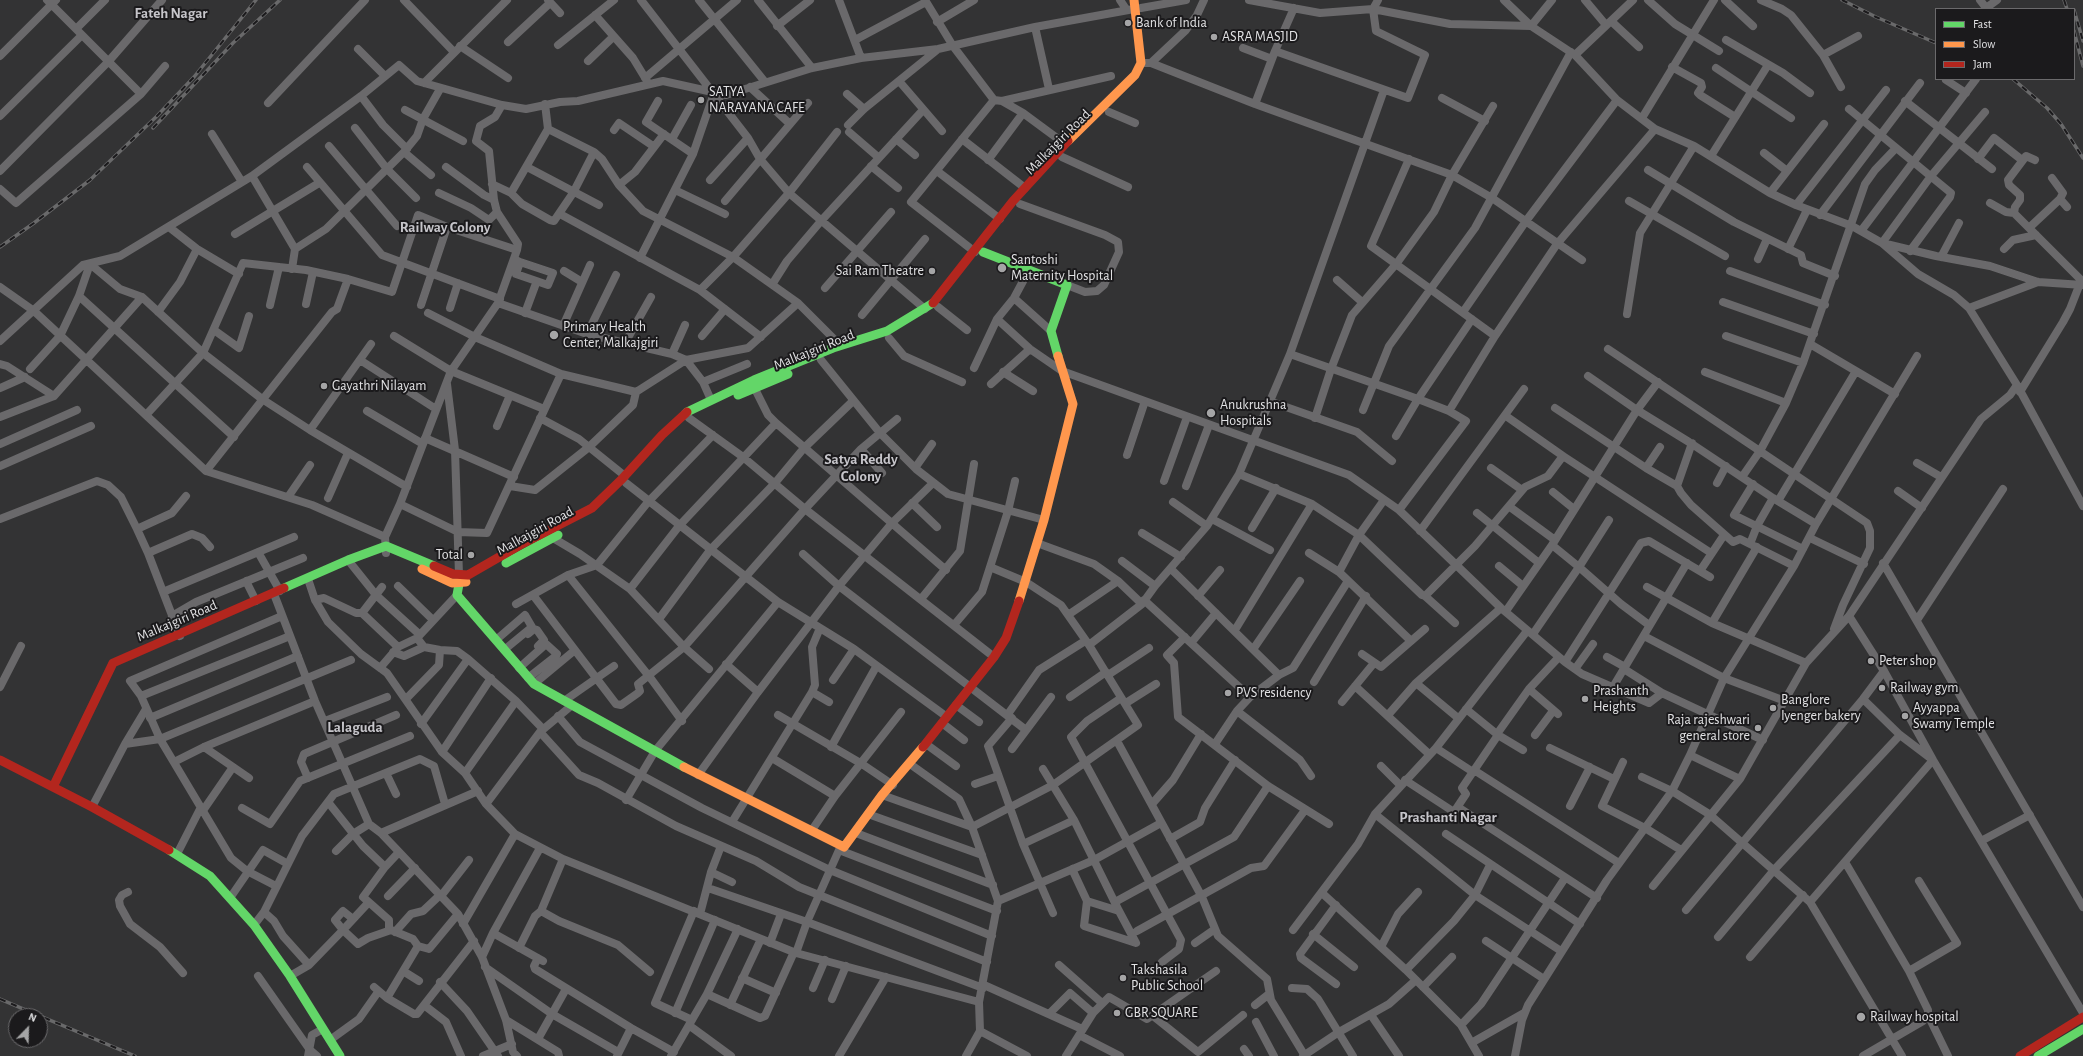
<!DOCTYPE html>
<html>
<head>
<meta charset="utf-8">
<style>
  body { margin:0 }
  #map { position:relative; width:2083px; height:1056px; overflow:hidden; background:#333334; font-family:"Alegreya Sans",sans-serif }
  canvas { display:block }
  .legend { position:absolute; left:1935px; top:8px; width:140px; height:72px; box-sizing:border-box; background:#1b1a1c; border:1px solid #6b6a6c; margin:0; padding:5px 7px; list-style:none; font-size:12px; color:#e2e2e4 }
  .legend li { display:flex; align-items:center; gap:8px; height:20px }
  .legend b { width:20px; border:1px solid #6b6a6c }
  .north { position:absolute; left:8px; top:1008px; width:40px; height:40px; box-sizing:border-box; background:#1b1a1c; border:1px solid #6b6a6c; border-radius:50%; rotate:23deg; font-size:11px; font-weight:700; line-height:16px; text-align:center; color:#e2e2e4 }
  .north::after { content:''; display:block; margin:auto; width:14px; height:18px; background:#a5a5a6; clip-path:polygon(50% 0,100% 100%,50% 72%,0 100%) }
</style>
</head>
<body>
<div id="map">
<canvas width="2083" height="1056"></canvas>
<ul class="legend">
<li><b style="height:5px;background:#63d668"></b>Fast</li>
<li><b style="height:5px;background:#ff974d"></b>Slow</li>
<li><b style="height:5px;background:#b3261e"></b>Jam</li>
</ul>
<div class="north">N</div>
</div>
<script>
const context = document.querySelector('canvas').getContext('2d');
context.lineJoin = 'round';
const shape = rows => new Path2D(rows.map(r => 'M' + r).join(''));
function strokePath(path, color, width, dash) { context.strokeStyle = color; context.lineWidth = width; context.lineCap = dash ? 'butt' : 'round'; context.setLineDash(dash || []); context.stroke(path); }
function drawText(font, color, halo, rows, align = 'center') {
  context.font = font + ' "Alegreya Sans",sans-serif'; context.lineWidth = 4; context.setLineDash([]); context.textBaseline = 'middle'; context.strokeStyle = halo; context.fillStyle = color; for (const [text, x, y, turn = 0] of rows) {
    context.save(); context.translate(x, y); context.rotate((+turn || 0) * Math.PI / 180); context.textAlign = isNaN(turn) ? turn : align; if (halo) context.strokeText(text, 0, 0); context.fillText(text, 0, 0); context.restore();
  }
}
const street = shape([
  [47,0,141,94],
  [404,0,454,52],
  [548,0,560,13],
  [641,0,748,138,760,159,789,193,925,309],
  [699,0,765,82],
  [758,0,812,68],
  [839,0,861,58],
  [925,0,953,46,994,100,1002,101,1023,113,1065,144],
  [1120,0,1126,9],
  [1249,0,1320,13,1373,9,1450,24,1531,26,1575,55,1617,100,1655,129,1694,146,1770,193,1796,205,1852,226,1882,243,1918,274,1954,295,1969,308,2017,385,2083,506],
  [1504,0,1531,26,1552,0],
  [1585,0,1606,25],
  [1648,0,1675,24,1719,51],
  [1725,0,1753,26],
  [1761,0,1782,9,1791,15,1823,55,1841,87],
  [1980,0,1987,9],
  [1141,8,1186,0],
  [1986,8,1997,0],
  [595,15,633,58,647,81],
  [1611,21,1639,47],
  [937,22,974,0],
  [777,26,810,0],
  [1035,27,1049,89],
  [76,29,105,0],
  [855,40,926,2],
  [1726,40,1783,73,1810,93],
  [508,42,550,3],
  [558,45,614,0],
  [460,46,508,78],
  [1243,48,1272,59],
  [358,49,385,76],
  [1275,51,1408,98,1425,55,1376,31,1373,9,1378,0],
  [1575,55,1633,0],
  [1823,55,1858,36],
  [0,56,56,0],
  [588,61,613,37],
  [1141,63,1151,63,1255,104,1452,175,1492,198,1582,260],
  [1151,63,1186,30,1197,15,1204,0],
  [1672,67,1701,83,1702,87,1698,93,1700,95,1735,117],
  [1716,68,1791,118],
  [645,78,737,0],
  [1946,80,1966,93],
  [899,81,942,131],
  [424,83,507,0],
  [750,87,790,124],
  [847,94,864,109],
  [361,96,383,125,407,149],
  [1442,98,1485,121],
  [658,101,646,122,693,154],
  [1002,101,1111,76],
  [1905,101,1992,169],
  [268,103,365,0],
  [1255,104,1275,51,1294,8],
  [1849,109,1951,193,1950,197,1910,251],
  [405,110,463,141],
  [1109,112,1135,123],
  [1985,112,1931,176,1882,243,1936,256,1990,266,2038,282,2083,285],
  [0,116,82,35],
  [1642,118,1714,0],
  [848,125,864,109,937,50],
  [355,128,387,169,416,198],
  [548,129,594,152,602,159,619,185,643,211,733,257,798,303,840,345],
  [614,130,619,123,653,146],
  [849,132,878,157],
  [212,134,242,182],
  [672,139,691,105],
  [896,139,915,155],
  [962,139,1025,188],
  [329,146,397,226],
  [404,152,431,175],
  [1764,153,1787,171],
  [1711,156,1768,65],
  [1062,157,1128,187],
  [1409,159,1371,246,1495,336],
  [1978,159,1994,138,2022,160],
  [988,160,1023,113],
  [2035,160,2026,156,2008,180,2009,185,2020,195,2020,200,2015,207,2014,213,2083,282],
  [871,166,898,188],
  [307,167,382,255,500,299],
  [446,167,484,195,494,200],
  [527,167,599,205],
  [1648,170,1734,222,1801,255,1803,263,1835,276],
  [0,171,108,62,162,0],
  [937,171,1000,219],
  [252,176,295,249,292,269],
  [710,180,748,138],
  [492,184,511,193,522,204,550,220,554,221,573,193,594,152],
  [619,185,635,172,664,134],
  [0,189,16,203,141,94,165,66],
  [675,190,725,214],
  [439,193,471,208,489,220,497,212],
  [511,193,548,129,545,104],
  [1770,193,1824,124],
  [2060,199,2067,207],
  [725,201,808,103],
  [1629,201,1725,256],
  [1990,203,2006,212,2014,213],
  [1020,204,1105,235,1118,242,1119,252,1104,285,1097,291,1085,292,1067,285],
  [1796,205,1886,90],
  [560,214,700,290,761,337],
  [1820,215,1920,83],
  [169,227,197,249,239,274],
  [2030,227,2060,199,2063,193,2052,178],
  [1861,231,1976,79],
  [235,234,319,183],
  [295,249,326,229,404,152,417,136,423,119,440,89],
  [1788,249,1807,210],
  [2004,249,2013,240,2036,235],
  [975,252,911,202,994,100],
  [1941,257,1959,223],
  [640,258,693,154,714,93],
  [514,259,520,262,553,273,548,285,516,274,520,262],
  [1758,259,1767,239],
  [564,271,582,282],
  [1730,271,1825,305],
  [1337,280,1362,302],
  [773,283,787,261,821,221,923,110],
  [0,287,34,311,206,471,312,505,385,537],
  [825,288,891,212],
  [700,290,733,257,789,193,837,132],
  [79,296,234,437],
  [1014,298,1051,331],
  [1723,302,1814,334],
  [498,303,587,334,672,354,686,360,703,382,711,400],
  [306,304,313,272],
  [270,305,279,267],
  [421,305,447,227],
  [938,307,967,330],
  [450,308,458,283],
  [1969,308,2038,282],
  [158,312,180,282,197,249],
  [1463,312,1526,221,1617,100],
  [428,313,475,337,561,374,636,392],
  [525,313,535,286],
  [1627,314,1640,233,1694,146],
  [862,315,925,239],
  [997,319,1030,349,1062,371,1349,475,1399,510,1501,608,1565,662,1582,674,1649,703,1662,693],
  [563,326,590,265],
  [214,330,239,348,249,316],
  [587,334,616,275],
  [394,336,451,371,544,409],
  [702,336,725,309],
  [1726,336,1803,363],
  [889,338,904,356,962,382],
  [0,341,83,265,120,256,252,176,361,96,399,65,417,81,502,105],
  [625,343,651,297],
  [1810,344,1895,394],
  [1608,349,1867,523,1870,531,1870,548,1843,605,1834,629],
  [672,354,685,325],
  [1290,354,1418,399,1449,411,1466,421,1399,510],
  [360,360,436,409],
  [821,360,880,433,916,469,948,494,1044,520],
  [0,364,7,366,54,396],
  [974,368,997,319,1014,298,1029,270],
  [30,369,60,336,79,296,90,264,120,289,142,297,203,353,262,399,310,430,407,487],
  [1003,372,1033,391],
  [1705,372,1786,403],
  [1588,376,1637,410,1689,442,1773,498,1816,524],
  [703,382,747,364],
  [447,384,455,450,459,575],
  [991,384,1030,349],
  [0,388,25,377],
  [755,389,768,415,776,423,946,570],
  [2020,392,2063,322,2070,309,2079,286],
  [1269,401,1357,432,1392,461],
  [1555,408,1646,468,1677,486],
  [1363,410,1389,346,1475,228,1571,52],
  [367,411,423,444],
  [1449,411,1495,336,1557,244,1655,129],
  [685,413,689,418,743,457,805,509,994,657],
  [146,415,203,353,243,263,306,270,348,279,392,292,418,215,447,227,517,250],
  [1506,416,1563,456,1711,553],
  [0,417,54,396,142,297],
  [540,418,579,439,625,476],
  [1315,418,1331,369,1352,315,1397,263,1434,212,1452,175,1493,106],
  [497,426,510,395],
  [310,430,371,344],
  [1396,436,1418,399,1472,319],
  [425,438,514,477],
  [1692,443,1677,486,1681,493,1691,505,1733,542,1740,539,1794,566],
  [0,444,77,410],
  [861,449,882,473],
  [1127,455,1145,401],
  [1917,463,1941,477],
  [0,466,91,426],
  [915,468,932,444],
  [1491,468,1522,490],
  [1646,468,1660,447],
  [206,471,332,312,337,309,348,279],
  [1239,474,1312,504,1359,535,1422,595,1425,596,1475,546,1525,487,1548,476,1563,456],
  [1742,477,1760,451,1786,403,1803,363,1865,184,1875,170,1896,148],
  [1164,481,1187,417],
  [626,483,778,602,854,649,947,717],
  [1717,483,1726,466],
  [1753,484,1734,515,1803,549],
  [510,486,535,490,589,447,633,405,636,392,686,360,748,348,798,303],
  [1186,486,1209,425],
  [1898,491,1922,508],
  [1553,492,1574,509],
  [288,497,310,465],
  [328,498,348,453],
  [1778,501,1856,371],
  [1173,502,1207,526],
  [912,503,937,527],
  [400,504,458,532,487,533,561,374],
  [1510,507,1555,540],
  [1477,513,1539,563],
  [0,519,97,481,108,485,121,497,137,529,148,553,180,636],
  [1212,519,1270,550],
  [1252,528,1276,488],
  [137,529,172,513,186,496],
  [1420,531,1524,389],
  [1142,533,1181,557],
  [553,538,580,554,630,589,684,647,709,669],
  [1810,538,1864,564],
  [1037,543,1094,564,1118,581,1142,604],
  [1750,544,1757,526,1773,498],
  [1552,545,1579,567,1621,604,1649,625],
  [258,552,280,591],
  [148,553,192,534,202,538,210,547],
  [386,553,385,537,400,504,451,371,498,303,517,250,518,244,497,212,494,200,489,151,476,141,480,126,495,117,502,105,526,109,560,102,578,101,663,81,726,95,812,68,861,58,938,49,1035,27,1134,9],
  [1309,553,1339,572,1410,640],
  [803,554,839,586,1026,730],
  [348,560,376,595,419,634],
  [1122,561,1155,586],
  [1883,563,2083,907],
  [1499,566,1523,586],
  [1171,569,1279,675],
  [1700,571,1724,535],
  [1339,572,1359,535,1384,500],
  [568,575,652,680,682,721],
  [308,579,315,600,328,622,361,654,387,673,442,752,465,773,486,804,515,834,563,859,796,953,979,1002],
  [246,581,256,601],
  [398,586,433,620],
  [1647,587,1712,623,1806,663],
  [630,589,679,526,776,423],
  [163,592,294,537],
  [274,594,315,701,369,824,381,833,458,914,482,957,506,1020,513,1052,517,1056],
  [533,595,616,704,621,705,638,693,640,691,638,684,684,647,805,509,861,449,897,419],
  [1198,596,1220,570],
  [1425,596,1455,623],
  [921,599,960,551,974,464],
  [315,600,324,598,356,613,362,613,398,647],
  [1144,600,1250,697],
  [516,604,568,575,597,565,648,502,713,435],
  [1506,611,1552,545,1637,410,1658,382],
  [362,613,382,587],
  [1068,615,1118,581],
  [172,616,196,602,303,558],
  [1849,616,1884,671,1933,760,2083,1013],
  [659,619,711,549,775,483,804,448,853,401],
  [1917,620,2003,489],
  [1712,623,1757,547],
  [954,625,982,592,1008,511,1015,481],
  [1235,630,1312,504],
  [528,634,534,629,537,630,544,640,538,646],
  [1533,634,1579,567,1609,520],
  [1644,636,1724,678,1785,701],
  [1185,637,1167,655,1174,663,1178,717,1268,786,1329,824],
  [417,638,424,647,440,650,457,651,468,659,516,701,543,729],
  [496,640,525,615,532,627,504,650],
  [1191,643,1216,613],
  [1089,645,1142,604,1155,586,1207,526,1239,474,1290,354,1384,90],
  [1254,648,1300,581],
  [393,652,404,656,424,647],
  [1362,654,1381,667,1425,629],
  [1607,657,1625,667],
  [1565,662,1641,543,1649,541,1710,577],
  [726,664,758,692],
  [380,668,398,647,417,638,457,595],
  [519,668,546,644,557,654,556,656,528,678],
  [1575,669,1593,644],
  [1624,669,1662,693,1763,740],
  [1108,675,1149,648],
  [833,680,854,649],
  [1314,682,1366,596],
  [1416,683,1458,718],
  [534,684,575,650],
  [1355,686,1429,754],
  [0,687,21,646],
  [1613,687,1687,563],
  [1529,689,1558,714],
  [812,692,829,702],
  [141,696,130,681,282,616],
  [1070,697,1106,672],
  [1121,698,1087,721,1071,737,1181,940,1179,949,1162,962],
  [406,699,439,665,440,650],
  [564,701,614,666],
  [1342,702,1374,663],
  [1126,703,1156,684],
  [956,705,979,722],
  [1466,709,1498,735,1523,750],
  [1237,711,1300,760,1311,776],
  [1008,714,1039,670,1085,641],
  [778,715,862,764,893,785],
  [1388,715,1416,683,1501,608],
  [558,716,580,742,702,808,830,870,992,936],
  [150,718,298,656],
  [1012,718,988,746,1023,844,1053,913],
  [325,721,387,697],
  [942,723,964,740],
  [421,724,468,659],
  [540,732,579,775,598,783,676,826,756,861,799,887,987,962],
  [1497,734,1529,689,1558,658],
  [1535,735,1553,711],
  [1117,741,1202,897,1218,936,1267,979,1271,1000,1305,1056],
  [125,744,146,709],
  [926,744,956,766],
  [1215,744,1237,711,1250,697,1279,675,1293,668,1348,581],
  [204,747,249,778],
  [831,747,876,667],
  [1436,748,1473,772,1477,772,1619,863],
  [1550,748,1614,779],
  [1012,749,1051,697],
  [442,752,491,678],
  [1690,755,1740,779],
  [772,758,835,796],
  [174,762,204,747,315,701],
  [1623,762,1602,806,1645,828,1681,850],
  [910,764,959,799,972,827,998,901,979,1002,980,1031,966,1056],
  [1381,766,1400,785],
  [1043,769,1074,820,1119,911,1136,943,1084,926,1087,901,1072,869],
  [386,773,396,794],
  [465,773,516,701],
  [698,775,758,692,839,586,892,523,933,483],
  [1642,777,1672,791,1709,814,1810,902,1902,1056],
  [308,778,301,762,304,754,396,715],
  [1405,780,1454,812,1466,794,1462,788,1498,735],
  [975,784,998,776],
  [882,795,972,827,1053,785,1138,725,1089,645,1061,605,1026,582,990,567],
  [626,800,655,751,778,602],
  [328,802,363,846,385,867],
  [486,804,540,732,571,706],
  [1152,804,1173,780,1201,734],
  [1570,806,1590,767],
  [92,807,125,744,160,739,351,660],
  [1458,807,1597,898],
  [242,808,270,824,300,781,410,736],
  [202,812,233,767],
  [868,814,982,855],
  [1375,814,1475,895,1561,951],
  [732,822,812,692,815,685,812,647,820,628],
  [812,830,835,796,901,712],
  [381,833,478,791],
  [856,833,993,885],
  [1446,834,1580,924],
  [1170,839,1200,822,1205,808,1235,760],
  [1981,841,2030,815],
  [1023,844,1074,820],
  [839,850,997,911],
  [336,851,353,834,369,824],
  [177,854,200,809],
  [1845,862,1909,971,1928,1010,1928,1015,1923,1021,1863,1056],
  [711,872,732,882],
  [276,886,247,871,231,858,160,739,141,696,290,636],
  [1653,886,1740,779,1806,663,1849,616,1981,419,2010,395,2017,385],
  [708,888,807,922,983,988],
  [128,892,122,895,119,900,120,906,130,924,160,947,183,973],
  [1322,893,1406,970,1461,1025,1479,1056],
  [388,896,415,868],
  [441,896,469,860],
  [230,898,263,850,288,864],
  [998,901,1094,860,1161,823],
  [1087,901,1119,911],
  [1115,902,1234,837,1268,786],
  [1810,902,1933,760,1900,735,1863,699],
  [1336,905,1300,954,1301,958,1336,984],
  [1686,910,1863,699,1884,671],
  [541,911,559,921,618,945,650,972],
  [264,912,274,921,283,936,309,965,290,976],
  [700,914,711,872,721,846],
  [353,919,343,911,335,920,343,930,368,903],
  [463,924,515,834],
  [254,925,264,912,302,836,334,794,420,759,434,766,445,804],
  [389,929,389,920,363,897,385,867,399,852],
  [1293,930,1358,844,1375,814,1436,748,1527,631],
  [1137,931,1251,868,1264,866,1305,810],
  [395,932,411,914,423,911,440,895],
  [493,933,543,961],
  [1313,934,1354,967],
  [1718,937,1774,870,1900,735],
  [1486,941,1544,979],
  [770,943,781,914],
  [1195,943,1215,929],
  [1381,947,1398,914,1418,892],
  [519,948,535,916,541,911,563,859],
  [796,953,807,922,839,850,842,848],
  [482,957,493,933,540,848],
  [1750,957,1803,895],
  [538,958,534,966,535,969,631,1028,674,1052],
  [309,965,343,930,358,944,368,938,391,930,413,939,418,946,429,949,458,914],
  [1059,965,1102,1003],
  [485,967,552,1014,618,1052],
  [1406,970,1454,921,1475,895,1490,865],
  [403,971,419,981],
  [1909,971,1957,943,1919,881],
  [258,976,310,1050,317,1056],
  [742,978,776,993],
  [440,982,467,1011,498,1056],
  [984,985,1082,1029],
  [374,987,387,998,414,1014,417,1014,474,941],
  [1423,987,1452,957],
  [813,988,825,960],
  [1292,988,1307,989,1318,999,1353,1056],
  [707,994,760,1018,765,1016,794,952],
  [387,998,418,946],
  [832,999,846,966],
  [424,1005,446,1022,461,1056],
  [730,1005,761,939],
  [1255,1005,1269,994],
  [675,1013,715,920],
  [1050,1013,1070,993,1093,1013],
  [1371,1015,1399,1056],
  [1928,1015,1948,1056],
  [1153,1016,1198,1052,1243,1015],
  [506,1020,558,1052,559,1056],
  [692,1020,655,1003,694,911],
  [1256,1022,1274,1056],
  [1461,1025,1481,1004,1565,878],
  [690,1026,731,1056],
  [980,1031,1027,1056],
  [1079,1035,1120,1056],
  [538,1039,566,989],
  [330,1040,359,1019,378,992],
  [1473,1042,1524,1013],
  [1244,1049,1249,1056],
  [308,1056,312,1035,323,1029],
  [483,1056,512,1044],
  [617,1056,631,1028],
  [671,1056,707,994,738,929],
  [839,1056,886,977],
  [1066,1056,1093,1013,1109,997,1147,1019,1216,971],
  [1303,1056,1339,1032,1389,1004,1416,980],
  [1515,1056,1522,1020,1528,1005,1607,880,1672,791,1690,755,1724,678,1794,566,1816,524,1917,356]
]);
const fast = shape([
  [983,252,1067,285,1051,331,1058,356],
  [738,395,788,374],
  [687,412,754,380,833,348,887,331,933,303],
  [506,563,558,535],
  [459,584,457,595,534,684,684,767],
  [284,588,348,560,386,546,434,566],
  [169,850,210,876,254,925,290,976,340,1056],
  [2038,1056,2083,1029]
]);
const slow = shape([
  [1068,141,1135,75,1141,63,1134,0],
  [422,569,452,583,466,582],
  [1019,601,1044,520,1073,404,1058,356],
  [684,767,844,847,882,795,923,747]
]);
const jam = shape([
  [933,303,1013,201,1068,141],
  [434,566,453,574,468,575,520,545,592,508,622,479,662,435,687,412],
  [923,747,994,657,1006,638,1019,601],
  [0,760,92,807,169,850],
  [53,787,113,663,284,588],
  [2020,1056,2083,1017]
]);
const rail = shape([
  [1842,0,1876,17,1936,43],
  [2064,0,2067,9],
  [2074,10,2083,41],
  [2074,31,2083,66],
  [2013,79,2047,108,2061,124,2083,158],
  [153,128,233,43,280,0],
  [0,247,34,223,90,180,156,117,194,77,256,0],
  [0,999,135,1056]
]);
const markers = [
  [1128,23,4,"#a5a5a6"],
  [1214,37,4,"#a5a5a6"],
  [701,100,4,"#a5a5a6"],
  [1002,268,5,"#a5a5a6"],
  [932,271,4,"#a5a5a6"],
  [554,335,5,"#a5a5a6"],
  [324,386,4,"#a5a5a6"],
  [1211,413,5,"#a5a5a6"],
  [471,555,4,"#a5a5a6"],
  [1871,661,4,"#a5a5a6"],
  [1882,688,4,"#a5a5a6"],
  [1228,693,4,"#a5a5a6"],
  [1585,699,4,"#a5a5a6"],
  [1773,708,4,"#a5a5a6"],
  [1905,716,4,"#a5a5a6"],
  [1758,728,4,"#a5a5a6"],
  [1123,978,4,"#a5a5a6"],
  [1117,1013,4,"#a5a5a6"],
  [1861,1017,5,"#a5a5a6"]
];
const poiNames = [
  ["Bank of India",1136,23],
  ["ASRA MASJID",1222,37],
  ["SATYA",709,92],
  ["NARAYANA CAFE",709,108],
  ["Santoshi",1011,260],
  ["Maternity Hospital",1011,276],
  ["Sai Ram Theatre",924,271,"right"],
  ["Primary Health",563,327],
  ["Center, Malkajgiri",563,343],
  ["Gayathri Nilayam",332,386],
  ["Anukrushna",1220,405],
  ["Hospitals",1220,421],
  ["Total",463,555,"right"],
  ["Peter shop",1879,661],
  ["Railway gym",1890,688],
  ["Prashanth",1593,691],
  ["Heights",1593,707],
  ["PVS residency",1236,693],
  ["Banglore",1781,700],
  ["Iyenger bakery",1781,716],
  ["Ayyappa",1913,708],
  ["Swamy Temple",1913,724],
  ["Raja rajeshwari",1750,720,"right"],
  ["general store",1750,736,"right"],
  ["Takshasila",1131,970],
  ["Public School",1131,986],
  ["GBR SQUARE",1125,1013],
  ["Railway hospital",1870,1017]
];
const streetNames = [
  ["Malkajgiri Road",1058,142,-45],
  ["Malkajgiri Road",814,350,-22],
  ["Malkajgiri Road",535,531,-29],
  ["Malkajgiri Road",177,621,-23]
];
const neighbourhoodNames = [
  ["Fateh Nagar",171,13],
  ["Railway Colony",445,227],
  ["Satya Reddy",861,459],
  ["Colony",861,476],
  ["Lalaguda",355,727],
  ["Prashanti Nagar",1448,817]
];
strokePath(street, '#6a696b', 8);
strokePath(fast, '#63d668', 9);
strokePath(slow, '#ff974d', 9);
strokePath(jam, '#b3261e', 9);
strokePath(rail, '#69696a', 3.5);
strokePath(rail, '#1b1a1c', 2, [6]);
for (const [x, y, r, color] of markers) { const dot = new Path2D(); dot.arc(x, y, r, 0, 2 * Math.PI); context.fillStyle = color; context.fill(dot); strokePath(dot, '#1b1a1c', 1.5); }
drawText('14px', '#e2e2e4', '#1b1a1c', poiNames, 'left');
drawText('14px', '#e2e2e4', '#1b1a1c', streetNames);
drawText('bold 15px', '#c6c5ca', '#1b1a1c', neighbourhoodNames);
</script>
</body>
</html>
